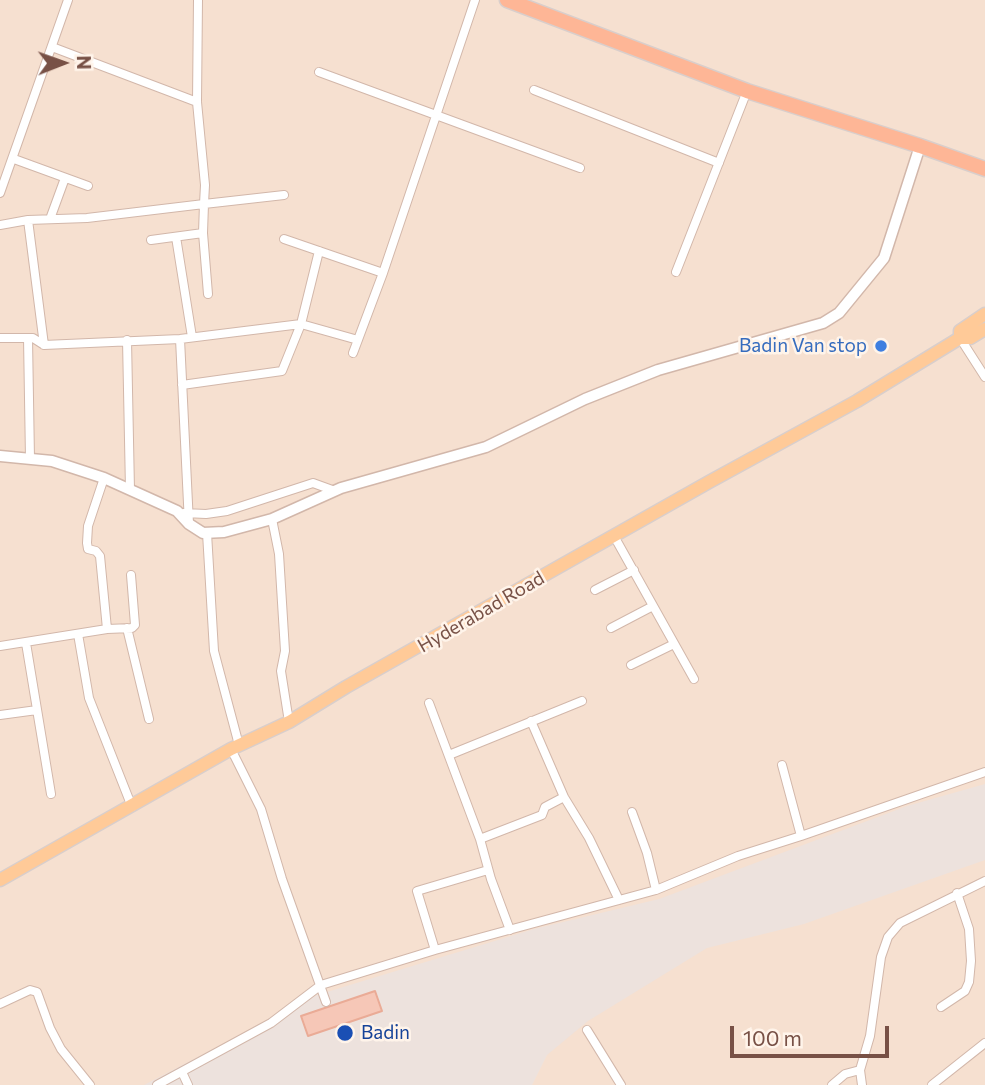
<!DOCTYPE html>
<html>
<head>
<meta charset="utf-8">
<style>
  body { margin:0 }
  #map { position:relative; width:985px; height:1085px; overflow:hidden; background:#feefe2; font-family:Commissioner,sans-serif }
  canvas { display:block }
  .north { position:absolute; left:28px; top:28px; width:70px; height:70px; -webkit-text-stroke:5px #fff4ea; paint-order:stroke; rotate:89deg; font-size:19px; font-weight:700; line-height:28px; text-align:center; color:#785146 }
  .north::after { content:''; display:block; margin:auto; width:24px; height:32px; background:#785146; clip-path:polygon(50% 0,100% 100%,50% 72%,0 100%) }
  .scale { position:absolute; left:730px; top:1026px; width:159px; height:32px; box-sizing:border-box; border:4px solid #785146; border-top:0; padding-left:9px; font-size:21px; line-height:24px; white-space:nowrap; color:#785146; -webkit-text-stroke:5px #fff4ea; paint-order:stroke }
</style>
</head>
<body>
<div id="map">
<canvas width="985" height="1085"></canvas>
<div class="north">N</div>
<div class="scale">100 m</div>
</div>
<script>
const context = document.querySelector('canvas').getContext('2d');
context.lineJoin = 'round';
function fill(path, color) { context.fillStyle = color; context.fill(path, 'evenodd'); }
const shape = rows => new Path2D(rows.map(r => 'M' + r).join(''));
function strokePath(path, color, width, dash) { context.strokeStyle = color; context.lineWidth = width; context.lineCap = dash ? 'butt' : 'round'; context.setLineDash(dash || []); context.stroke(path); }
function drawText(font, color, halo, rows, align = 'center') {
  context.font = font + ' Commissioner,sans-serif'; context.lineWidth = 5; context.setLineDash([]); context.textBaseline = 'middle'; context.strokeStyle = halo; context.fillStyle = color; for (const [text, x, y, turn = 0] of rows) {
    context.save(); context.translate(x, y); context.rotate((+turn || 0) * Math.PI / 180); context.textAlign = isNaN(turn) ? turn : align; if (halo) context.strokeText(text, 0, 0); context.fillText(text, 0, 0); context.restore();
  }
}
const residential = shape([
  [0,0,985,0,985,1085,0,1085]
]);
const industrial = shape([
  [985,784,985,860,804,924,707,948,588,1021,547,1055,532,1085,144,1085,317,995,534,929,659,899,907,806]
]);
const building = shape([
  [375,991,382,1011,308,1036,301,1016,375,991]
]);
const minor = shape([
  [52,47,197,102],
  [319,72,580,168],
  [534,90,719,163],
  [14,159,88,186],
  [0,193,68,0],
  [50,219,65,178],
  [28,220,44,345],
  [0,225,28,220,87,218,204,204,205,185,197,102,198,0],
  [176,237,192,337],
  [284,239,383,273],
  [151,240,203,233],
  [676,272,747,91],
  [208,294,203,233,204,204,284,195],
  [0,338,33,338,44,345,180,339,301,324,358,340],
  [28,338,30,459],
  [960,338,985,377],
  [180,339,189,524],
  [127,340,130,490],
  [353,353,383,273,475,0],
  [182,385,282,371,301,324,319,251],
  [104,478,88,526,87,543,88,549,96,551,100,556,107,629],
  [184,513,206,514,227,511,313,483,335,491],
  [272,519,279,554,285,651,281,671,289,722],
  [207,533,214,651,239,745],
  [614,536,694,679],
  [595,590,634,570],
  [127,628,149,719],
  [611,628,653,606],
  [78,634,89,698,132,807],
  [26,643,51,794],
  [0,646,107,629,132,628,135,625,131,575],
  [631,665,674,644],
  [429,703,480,839,491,879,510,930],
  [0,715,37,710],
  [531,721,564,797,589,838,619,900],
  [231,749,261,809,282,879,326,1002],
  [449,755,582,701],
  [782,765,801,836],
  [632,812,647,853,656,890],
  [480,839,542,815,545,807,564,797],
  [435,950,417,891,488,870],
  [0,1004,30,990,37,992,50,1028,61,1049,90,1085],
  [941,1007,965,991,969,982,971,961,969,929,957,893],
  [587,1030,621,1085],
  [182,1072,188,1085],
  [157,1085,271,1023,321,985,435,950,656,890,738,856,801,836,985,772],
  [832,1085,845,1074,860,1070],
  [862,1085,860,1070,870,1036,881,957,888,937,900,923,985,881],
  [932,1085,985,1043]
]);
const tertiary = shape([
  [0,456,52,461,104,478,177,511,189,524,203,533,224,532,272,519,341,488,486,447,585,399,658,370,823,323,839,313,884,258,920,146]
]);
const primary = shape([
  [960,338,960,331,985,314],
  [0,880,231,749,289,722,346,687,709,482,857,401,960,338,970,338,985,329]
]);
const trunk = shape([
  [507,0,747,91,920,146,985,169]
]);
const markers = [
  [881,346,7,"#3f7fe0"],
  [345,1033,9,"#1a4fb4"]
];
const shopNames = [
  ["Badin Van stop",867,346]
];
const streetNames = [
  ["Hyderabad Road",481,612,-30]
];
const transitNames = [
  ["Badin",361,1033]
];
fill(residential, '#f6e0d0');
fill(industrial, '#ede2dd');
fill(building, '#f6c7b7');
strokePath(building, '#eaab96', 2);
strokePath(minor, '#d2b7aa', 10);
strokePath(tertiary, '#d2b7aa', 13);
strokePath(primary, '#d9cecb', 15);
strokePath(trunk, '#d9cecb', 17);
strokePath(minor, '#fff', 8);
strokePath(tertiary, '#fff', 10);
strokePath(primary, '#ffca98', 12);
strokePath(trunk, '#feb696', 14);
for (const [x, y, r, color] of markers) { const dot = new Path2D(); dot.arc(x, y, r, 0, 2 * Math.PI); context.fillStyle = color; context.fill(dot); strokePath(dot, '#fff4ea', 2.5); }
drawText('19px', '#366cbe', '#fff4ea', shopNames, 'right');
drawText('19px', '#785146', '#fff4ea', streetNames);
drawText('19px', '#164399', '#fff4ea', transitNames, 'left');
</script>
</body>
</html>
